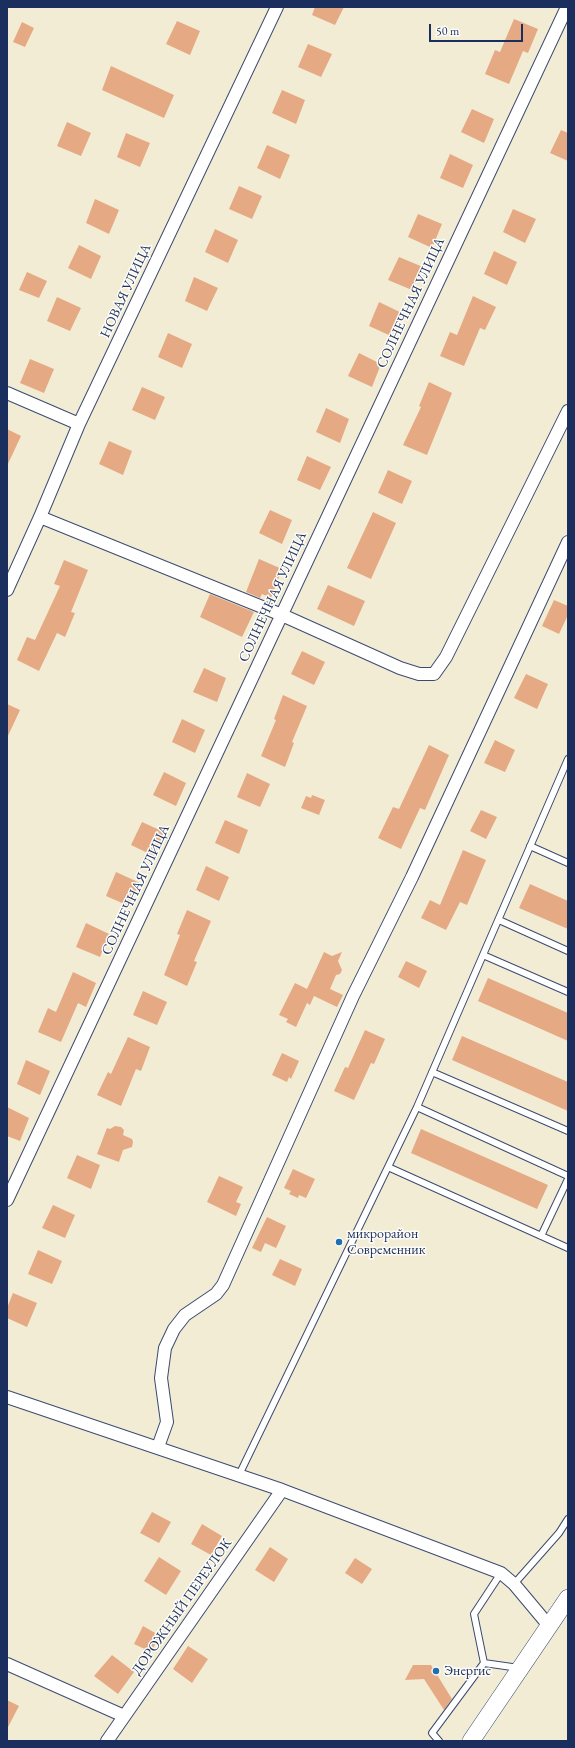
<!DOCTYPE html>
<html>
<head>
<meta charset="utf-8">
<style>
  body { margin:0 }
  #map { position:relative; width:575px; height:1748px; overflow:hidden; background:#f2ecd5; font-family:"EB Garamond",serif }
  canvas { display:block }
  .frame { position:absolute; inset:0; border:8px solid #1b2f5e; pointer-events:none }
  .scale { position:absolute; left:429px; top:24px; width:94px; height:18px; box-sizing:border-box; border:2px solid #1b2f5e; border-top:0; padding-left:5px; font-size:12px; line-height:14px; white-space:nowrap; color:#1b2f5e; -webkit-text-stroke:3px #fdfcf7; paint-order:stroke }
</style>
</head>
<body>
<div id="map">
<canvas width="575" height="1748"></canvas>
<div class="frame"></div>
<div class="scale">50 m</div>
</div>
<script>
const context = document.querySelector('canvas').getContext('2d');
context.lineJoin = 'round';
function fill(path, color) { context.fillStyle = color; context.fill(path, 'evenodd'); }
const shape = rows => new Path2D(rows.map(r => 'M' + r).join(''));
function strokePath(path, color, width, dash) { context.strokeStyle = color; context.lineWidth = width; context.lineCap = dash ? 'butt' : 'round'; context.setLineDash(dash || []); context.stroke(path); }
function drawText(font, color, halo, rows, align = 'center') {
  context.font = font + ' "EB Garamond",serif'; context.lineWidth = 3; context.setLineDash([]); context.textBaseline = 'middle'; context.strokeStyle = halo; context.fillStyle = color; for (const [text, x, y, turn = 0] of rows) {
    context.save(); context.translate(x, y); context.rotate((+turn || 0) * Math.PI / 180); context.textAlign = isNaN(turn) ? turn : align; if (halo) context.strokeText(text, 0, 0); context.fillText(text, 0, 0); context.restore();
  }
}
const building = shape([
  [315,7,344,7,335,25,312,15],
  [514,19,538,29,528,53,523,51,509,84,485,74,495,50,500,52],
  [177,21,200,31,190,55,166,44],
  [22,22,34,28,25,47,13,42],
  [308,44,332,54,321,77,298,67],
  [111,66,174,95,164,118,102,90],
  [282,90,305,100,296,124,272,113],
  [472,109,494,119,484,143,461,132],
  [67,122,91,133,81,156,57,146],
  [561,130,568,133,568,161,550,153],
  [126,133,150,143,140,167,117,157],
  [267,145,290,155,280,179,257,168],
  [450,154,473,165,463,188,440,178],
  [239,186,262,196,252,219,229,209],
  [95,199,119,210,109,234,86,223],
  [513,209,536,219,525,243,503,232],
  [418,214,442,224,432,248,408,237],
  [215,229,238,240,228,263,205,252],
  [79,245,101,256,91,279,68,268],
  [494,251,517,262,507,285,484,274],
  [399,257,423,267,412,290,388,280],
  [27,272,47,281,39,298,19,290],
  [194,277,218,288,207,311,185,301],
  [473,296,496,307,485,330,480,328,464,366,440,356,450,332,457,335],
  [57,297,81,308,70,331,47,321],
  [379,302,402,313,391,336,369,326],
  [168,333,192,344,182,368,158,357],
  [359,353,381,364,372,387,348,376],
  [30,359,54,369,44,393,20,383],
  [429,382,452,393,427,455,403,445,421,407,419,406],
  [142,387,165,397,155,420,132,410],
  [326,408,349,419,340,443,316,432],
  [7,429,21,436,7,466],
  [109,441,132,451,123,475,99,464],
  [307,456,331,467,320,490,297,480],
  [388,470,412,481,402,504,378,493],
  [270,510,292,520,282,544,259,533],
  [373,512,396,523,371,579,347,568],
  [259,559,282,569,271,598,262,594,260,598,246,592],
  [64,560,88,570,71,612,75,613,65,637,57,633,39,671,17,660,27,637,35,640,60,586,54,584],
  [328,585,365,601,354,626,317,609],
  [210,594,254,612,242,637,200,617],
  [554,600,568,606,568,615,559,634,542,626],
  [302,651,325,662,314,685,291,674],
  [204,668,226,678,217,702,193,692],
  [526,674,548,684,537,709,514,698],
  [283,695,307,706,292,742,294,743,285,767,261,756,276,720,274,719],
  [7,704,20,710,7,738],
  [182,719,205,730,195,753,172,742],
  [495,740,515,750,505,772,484,763],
  [429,745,449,755,425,810,420,808,401,849,378,838,393,807,399,809],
  [164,772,186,783,176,806,153,795],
  [247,773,270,784,260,807,237,797],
  [312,795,325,800,319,815,301,808,306,796,311,798],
  [481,810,497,817,486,839,470,831],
  [225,820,248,830,239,854,215,843],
  [142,822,164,832,154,856,131,845],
  [463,850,486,860,467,905,460,902,446,930,421,918,430,900,440,905],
  [206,866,229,877,219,901,196,890],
  [116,872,140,883,129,906,106,896],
  [530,884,568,901,568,929,519,908],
  [187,910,211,921,194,961,197,962,187,986,164,975,180,935,177,934],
  [86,923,109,934,100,957,76,947],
  [324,952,332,956,342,952,338,961,342,970,340,974,336,975,330,989,343,995,337,1007,314,996,310,1005,307,1003,296,1027,286,1022,288,1019,279,1015,295,983,307,989],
  [406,961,427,971,419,988,398,977],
  [73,972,96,983,86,1007,78,1003,61,1042,38,1032,48,1008,56,1012],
  [488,978,568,1013,568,1041,478,1001],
  [143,991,167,1002,157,1025,133,1015],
  [365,1030,385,1039,374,1064,371,1063,354,1100,334,1091,345,1067,348,1068],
  [462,1036,568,1082,568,1111,452,1060],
  [128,1037,150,1047,141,1071,136,1069,121,1106,97,1095,108,1072,111,1074],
  [282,1053,299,1061,291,1079,289,1077,287,1082,272,1075],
  [26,1060,50,1071,40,1095,17,1084],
  [7,1107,29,1118,20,1141,7,1136],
  [115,1126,121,1127,124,1130,123,1135,132,1139,133,1142,132,1147,123,1150,119,1162,97,1154,107,1128,110,1129],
  [421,1129,548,1185,537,1209,411,1153],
  [77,1155,100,1165,91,1189,67,1178],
  [293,1169,315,1179,306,1198,299,1195,298,1198,289,1194,291,1191,284,1188],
  [219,1176,243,1187,236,1202,241,1204,236,1216,207,1202],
  [53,1205,75,1215,65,1238,42,1228],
  [267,1217,286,1226,276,1248,265,1243,261,1252,252,1248],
  [38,1250,62,1261,52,1284,28,1274],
  [280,1259,302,1269,295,1286,272,1275],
  [13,1293,37,1303,27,1327,7,1318,7,1308],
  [152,1512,171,1522,159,1543,140,1533],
  [202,1524,222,1536,211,1555,191,1544],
  [270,1547,288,1559,274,1582,255,1570],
  [159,1557,181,1571,166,1595,144,1581],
  [355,1558,372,1569,362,1584,345,1573],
  [143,1626,157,1634,155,1637,158,1639,151,1652,134,1644],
  [188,1646,208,1659,192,1683,173,1669],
  [112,1655,134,1672,118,1694,94,1676],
  [413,1665,431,1665,452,1699,444,1710,424,1679,405,1680],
  [7,1700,19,1706,7,1729]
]);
const lane = shape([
  [530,846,568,863],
  [499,920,568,951],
  [483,955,568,992],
  [432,1072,568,1131],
  [417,1107,568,1176],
  [388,1167,568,1248],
  [541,1236,568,1179],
  [239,1475,417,1107,568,759],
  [514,1584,559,1533,568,1519],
  [484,1663,519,1668],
  [439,1741,432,1733,484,1663,474,1614,501,1573]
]);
const street = shape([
  [7,393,79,424],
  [40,517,282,615,400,668,419,674,434,674,446,657,568,411],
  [7,590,40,517,79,424,277,7],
  [7,1200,567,7],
  [7,1397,282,1490,501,1573,514,1584,550,1627],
  [158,1447,167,1422,161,1378,165,1348,174,1329,185,1315,216,1294,223,1285,353,996,412,877,568,542],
  [7,1664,124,1716],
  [107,1741,282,1490]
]);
const secondary = shape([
  [471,1741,568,1598]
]);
const markers = [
  [339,1242,4,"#1f6fb2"],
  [436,1671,4,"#1f6fb2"]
];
const streetNames = [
  ["НОВАЯ УЛИЦА",126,291,-65],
  ["СОЛНЕЧНАЯ УЛИЦА",411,303,-65],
  ["СОЛНЕЧНАЯ УЛИЦА",273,597,-65],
  ["СОЛНЕЧНАЯ УЛИЦА",136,890,-65],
  ["ДОРОЖНЫЙ ПЕРЕУЛОК",182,1607,-55]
];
const poiNames = [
  ["микрорайон",347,1234],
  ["Современник",347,1250],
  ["Энергис",444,1671]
];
fill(building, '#e5aa83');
strokePath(lane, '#3b4b70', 8);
strokePath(street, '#3b4b70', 14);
strokePath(secondary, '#3b4b70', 18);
strokePath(lane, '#fff', 6);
strokePath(street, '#fff', 12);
strokePath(secondary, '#fff', 17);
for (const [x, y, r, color] of markers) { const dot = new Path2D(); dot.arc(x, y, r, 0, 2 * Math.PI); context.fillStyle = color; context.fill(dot); strokePath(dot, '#fdfcf7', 1.5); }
drawText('14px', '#1b2f5e', '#fdfcf7', streetNames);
drawText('14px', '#1b2f5e', '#fdfcf7', poiNames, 'left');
</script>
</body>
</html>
